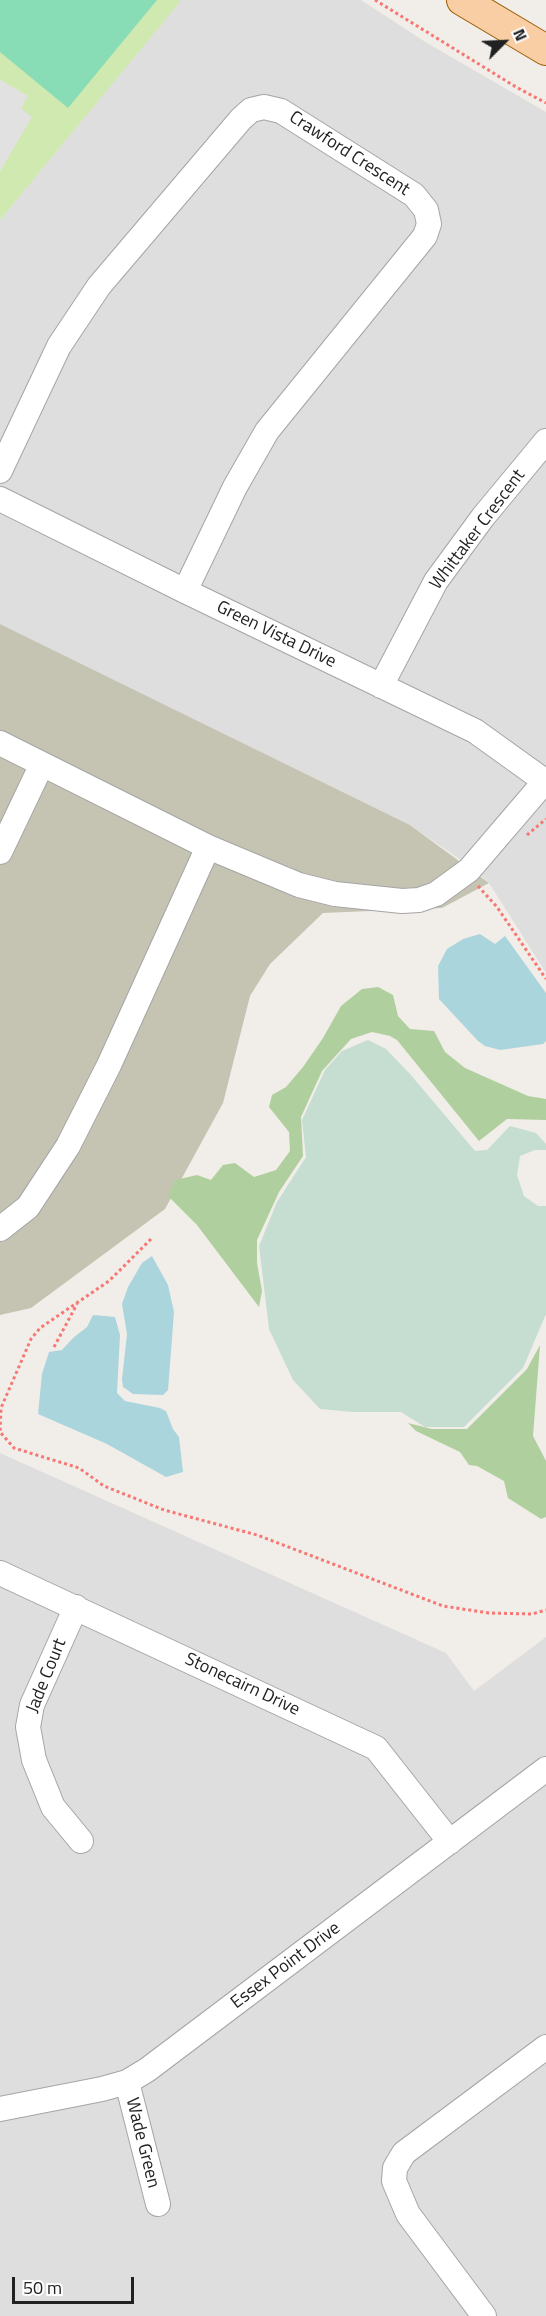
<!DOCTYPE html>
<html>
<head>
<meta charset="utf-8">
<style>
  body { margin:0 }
  #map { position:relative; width:546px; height:2316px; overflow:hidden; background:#f1ede8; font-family:"Titillium Web",sans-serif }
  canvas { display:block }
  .north { position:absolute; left:474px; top:12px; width:60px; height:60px; -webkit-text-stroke:4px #fff; paint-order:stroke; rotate:66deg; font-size:16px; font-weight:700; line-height:24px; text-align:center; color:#212121 }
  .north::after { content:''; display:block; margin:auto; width:21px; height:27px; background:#212121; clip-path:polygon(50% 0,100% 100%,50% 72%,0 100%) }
  .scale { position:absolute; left:12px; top:2277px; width:122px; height:27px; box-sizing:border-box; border:3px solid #212121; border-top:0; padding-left:8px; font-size:18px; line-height:21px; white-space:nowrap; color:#212121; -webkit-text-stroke:4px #fff; paint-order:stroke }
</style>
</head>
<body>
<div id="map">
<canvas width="546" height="2316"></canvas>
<div class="north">N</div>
<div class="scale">50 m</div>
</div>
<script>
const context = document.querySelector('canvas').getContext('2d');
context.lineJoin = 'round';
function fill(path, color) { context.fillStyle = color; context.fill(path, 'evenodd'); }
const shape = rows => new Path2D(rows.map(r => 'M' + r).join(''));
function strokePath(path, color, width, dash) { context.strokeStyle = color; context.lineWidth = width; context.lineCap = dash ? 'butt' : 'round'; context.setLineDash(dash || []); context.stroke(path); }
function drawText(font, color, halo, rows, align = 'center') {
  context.font = font + ' "Titillium Web",sans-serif'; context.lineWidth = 4.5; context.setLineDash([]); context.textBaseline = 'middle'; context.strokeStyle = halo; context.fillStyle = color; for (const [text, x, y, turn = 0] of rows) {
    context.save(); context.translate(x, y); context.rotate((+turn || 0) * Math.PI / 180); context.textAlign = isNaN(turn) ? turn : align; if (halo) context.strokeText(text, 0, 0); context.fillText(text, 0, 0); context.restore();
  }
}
const residential = shape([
  [179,0,361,0,427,43,546,112,546,973,489,883,474,869,410,825,0,624,0,220,179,2],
  [0,1453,446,1653,474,1691,546,1637,546,2316,0,2316]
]);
const construction = shape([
  [0,624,410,825,489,883,442,908,323,913,270,964,250,996,223,1103,165,1209,31,1308,0,1315]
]);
const grass = shape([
  [0,0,179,0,180,2,0,220,0,171,31,117,21,111,21,108,27,96,0,80]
]);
const forest = shape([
  [378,987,393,995,398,1016,410,1029,434,1031,445,1052,465,1068,528,1096,546,1099,546,1120,507,1119,479,1141,397,1040,390,1036,372,1032,351,1039,322,1071,301,1117,303,1156,279,1192,257,1240,257,1263,262,1291,259,1307,197,1225,168,1196,175,1180,197,1175,211,1180,223,1165,235,1163,254,1177,276,1170,290,1151,289,1132,269,1107,272,1095,286,1087,303,1067,323,1038,341,1006,362,989],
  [540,1345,533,1436,546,1461,546,1517,541,1519,508,1498,504,1481,477,1466,469,1465,460,1452,416,1431,408,1423,432,1429,467,1429,527,1369]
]);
const wetland = shape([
  [368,1040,386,1049,410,1074,475,1151,487,1150,510,1126,536,1133,546,1144,546,1150,535,1150,520,1156,517,1175,524,1196,538,1206,546,1206,546,1314,523,1368,464,1427,425,1427,401,1412,353,1412,320,1409,293,1380,269,1329,259,1246,277,1202,306,1157,302,1120,325,1070,342,1051]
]);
const pitch = shape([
  [0,0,157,0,68,108,0,52]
]);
const parking = shape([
  [0,80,28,96,21,108,32,117,0,171]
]);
const water = shape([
  [480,934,495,944,505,936,546,993,546,1041,543,1044,500,1050,485,1046,478,1041,439,999,438,966,447,949,463,939],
  [152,1256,168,1285,174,1312,168,1390,163,1395,133,1394,123,1387,122,1379,127,1334,122,1304,128,1287,142,1263],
  [93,1315,115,1317,120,1335,117,1393,125,1401,160,1408,166,1411,173,1429,179,1437,183,1472,166,1477,107,1444,38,1414,42,1374,49,1352,62,1350,73,1338,87,1327]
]);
const path = shape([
  [375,0,516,87,546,103],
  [527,835,546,819],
  [478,886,497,907,546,979],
  [151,1239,109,1281,40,1328,31,1339,1,1408,0,1432,14,1448,79,1468,104,1486,164,1510,257,1535,443,1606,489,1613,532,1614,546,1610],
  [54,1347,77,1304]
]);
const minor = shape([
  [0,471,59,346,99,286,241,119,251,110,264,107,281,111,414,195,426,210,429,224,425,236,267,431,235,487,185,591],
  [0,499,185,591,475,731,546,782],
  [381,686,436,581,483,517,546,441],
  [0,743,208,847,299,885,335,894,402,901,419,900,436,894,469,870,546,780],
  [0,852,42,764],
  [0,1229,28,1207,68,1146,109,1065,208,847],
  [0,1573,376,1748,450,1842],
  [76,1607,32,1705,28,1727,34,1760,53,1807,81,1841],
  [127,2082,158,2204],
  [0,2109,102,2089,127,2082,147,2070,546,1769],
  [484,2316,408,2214,394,2181,395,2168,404,2153,546,2047]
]);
const major = shape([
  [462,0,546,50]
]);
const streetNames = [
  ["Crawford Crescent",349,154,33],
  ["Whittaker Crescent",478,530,-53],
  ["Green Vista Drive",276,635,26],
  ["Jade Court",47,1676,-68],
  ["Stonecairn Drive",242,1685,25],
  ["Essex Point Drive",286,1966,-37],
  ["Wade Green",142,2143,76]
];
fill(residential, '#dfdede');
fill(construction, '#c5c4b3');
fill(grass, '#d0e9b0');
fill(forest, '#b0cf9e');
fill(wetland, '#c5ded1');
fill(pitch, '#88ddb6');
fill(parking, '#e1e1e1');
fill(water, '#aad5dd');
strokePath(minor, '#a5a5a5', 26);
strokePath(major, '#995c04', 32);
strokePath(path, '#f67773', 3, [3, 3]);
strokePath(minor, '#fff', 24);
strokePath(major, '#facea4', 30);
drawText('18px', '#212121', '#fff', streetNames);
</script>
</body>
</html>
